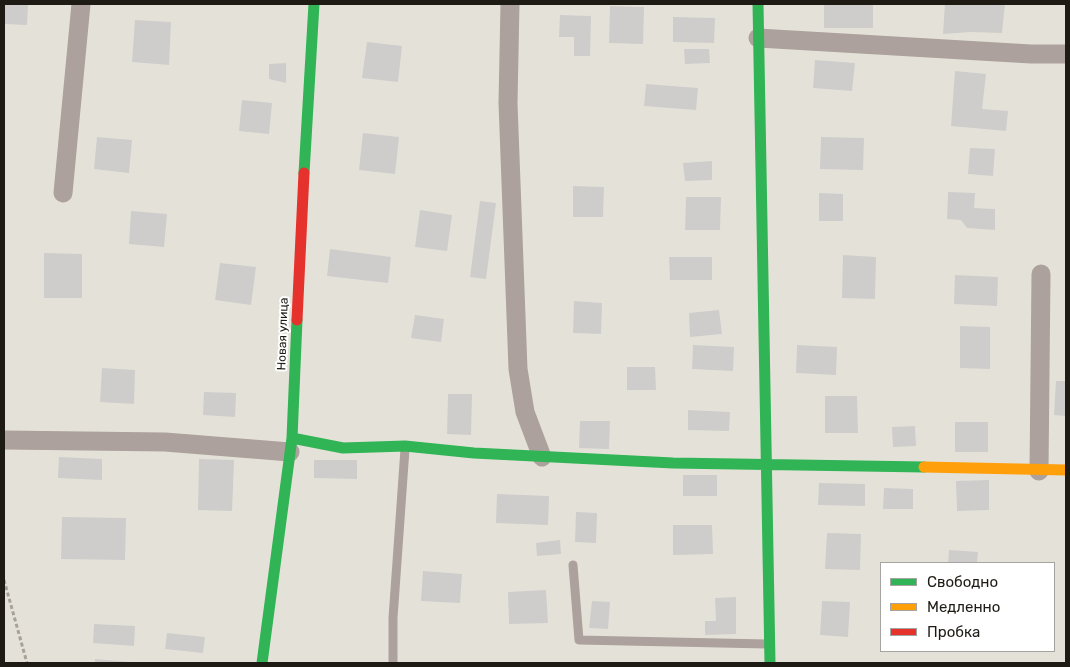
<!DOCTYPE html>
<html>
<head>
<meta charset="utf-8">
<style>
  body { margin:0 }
  #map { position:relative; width:1070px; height:667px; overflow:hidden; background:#e4e2d8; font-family:Rubik,sans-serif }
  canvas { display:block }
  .frame { position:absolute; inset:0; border:5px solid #1d1b14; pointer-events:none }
  .legend { position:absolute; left:880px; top:562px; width:175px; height:90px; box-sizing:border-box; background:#fff; border:1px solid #a5a4a1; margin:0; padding:6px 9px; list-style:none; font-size:15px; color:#1d1b14 }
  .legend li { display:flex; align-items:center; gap:10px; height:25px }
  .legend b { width:25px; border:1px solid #a5a4a1 }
</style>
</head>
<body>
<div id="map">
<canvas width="1070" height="667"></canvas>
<div class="frame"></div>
<ul class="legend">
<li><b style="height:6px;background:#30b455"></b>Свободно</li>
<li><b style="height:6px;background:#ff9f0a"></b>Медленно</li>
<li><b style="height:6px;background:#e5322d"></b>Пробка</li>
</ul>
</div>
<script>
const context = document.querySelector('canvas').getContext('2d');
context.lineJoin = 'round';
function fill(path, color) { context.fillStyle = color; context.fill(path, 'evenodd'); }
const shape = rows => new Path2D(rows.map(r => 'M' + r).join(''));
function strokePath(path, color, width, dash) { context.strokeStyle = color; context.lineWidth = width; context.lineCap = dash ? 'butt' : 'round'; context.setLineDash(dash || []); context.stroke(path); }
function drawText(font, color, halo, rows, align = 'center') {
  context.font = font + ' Rubik,sans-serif'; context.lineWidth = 4; context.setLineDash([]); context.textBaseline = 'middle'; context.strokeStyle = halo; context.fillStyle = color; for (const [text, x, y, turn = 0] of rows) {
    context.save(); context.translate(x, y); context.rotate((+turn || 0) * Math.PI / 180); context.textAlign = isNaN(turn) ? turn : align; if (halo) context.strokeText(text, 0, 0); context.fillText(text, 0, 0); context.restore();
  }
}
const building = shape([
  [4,4,28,4,27,25,4,24],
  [824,4,873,4,873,28,824,28],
  [945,4,1005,4,1002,33,970,32,943,34],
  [610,6,644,7,643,44,609,43],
  [560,15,591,16,590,56,574,56,574,37,559,37],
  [673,17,715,18,714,43,673,42],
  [135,20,171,22,169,65,132,62],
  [367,42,402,46,398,82,362,78],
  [684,49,709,49,710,63,685,64],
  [815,60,855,63,852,91,813,88],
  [286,63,286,83,269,79,269,64],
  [955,71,986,74,982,109,1008,111,1006,131,951,126],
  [646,84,698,88,696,110,644,106],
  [242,100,272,103,269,134,239,131],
  [363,133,399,137,395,174,359,170],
  [97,137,132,140,129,173,94,169],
  [821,137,864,138,863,170,820,169],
  [970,148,995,149,993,176,968,174],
  [712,161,712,180,685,181,683,163],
  [573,186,604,187,603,217,573,217],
  [948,192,975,193,974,208,995,209,995,230,967,228,961,220,947,219],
  [819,193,843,194,843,221,819,221],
  [686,197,721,197,720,230,685,230],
  [480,201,496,203,486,279,470,277],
  [420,210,452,215,447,251,415,247],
  [131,211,167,214,164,247,129,244],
  [330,249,391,257,388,283,327,276],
  [44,253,82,254,82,298,44,298],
  [843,255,876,257,875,299,842,298],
  [669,257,712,257,712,280,670,280],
  [220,263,256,267,251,305,215,300],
  [955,275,998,277,997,306,954,304],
  [574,301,602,303,601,334,573,333],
  [719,310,722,334,690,337,689,313],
  [415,315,444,319,441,342,411,338],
  [960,326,990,327,990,369,960,368],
  [693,345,734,347,733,371,692,369],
  [797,345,837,347,836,375,796,373],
  [627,367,655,367,656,390,627,390],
  [102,368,135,370,134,404,100,402],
  [1056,381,1066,381,1066,416,1054,415],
  [204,392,236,393,235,417,203,415],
  [448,394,472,394,471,435,447,434],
  [825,396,857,396,858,433,825,433],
  [688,410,730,412,729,431,688,430],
  [580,421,610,421,609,449,579,448],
  [955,422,988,422,988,452,955,452],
  [915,426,916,446,893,447,892,427],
  [59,457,102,459,102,480,58,478],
  [199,459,234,460,232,511,198,510],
  [314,460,357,460,357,479,314,478],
  [683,475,717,475,717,496,683,496],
  [989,480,989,510,957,511,956,481],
  [819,483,865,484,865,506,818,505],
  [884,488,913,489,913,509,883,509],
  [497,494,549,496,548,525,496,523],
  [576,512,597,513,596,543,575,542],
  [62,517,126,518,125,560,61,559],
  [673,525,712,525,713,554,673,555],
  [827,533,861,534,860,570,825,569],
  [560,540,561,554,537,556,536,543],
  [949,550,978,552,977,563,948,563],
  [423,571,462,574,460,603,421,601],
  [546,590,548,623,509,624,508,592],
  [736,597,736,634,705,635,705,621,716,621,715,598],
  [592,601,610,602,608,629,589,628],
  [822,601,850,602,848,637,820,635],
  [94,624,135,626,134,646,93,643],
  [167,633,205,637,203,653,165,649],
  [95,659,130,662,130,663,95,663]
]);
const path = shape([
  [4,580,27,663]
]);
const lane = shape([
  [573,565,579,640,767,644],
  [393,663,393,618,405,449]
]);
const street = shape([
  [510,4,508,103,518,369,525,412,542,457],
  [758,38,1031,54,1066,54],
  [63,193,81,4],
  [4,440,165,442,290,452],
  [1039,471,1041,274]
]);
const fast = shape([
  [758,4,770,663],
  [304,173,314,4],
  [292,438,343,448,405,446,474,453,673,463,924,467],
  [262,663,292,438,297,320]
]);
const slow = shape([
  [924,467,1066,470]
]);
const jam = shape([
  [297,320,304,173]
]);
const streetNames = [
  ["Новая улица",283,334,-88]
];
fill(building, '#cecdcb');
strokePath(path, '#a7a19a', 3, [4, 2.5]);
strokePath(lane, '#aca19c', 9);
strokePath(street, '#aca19c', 19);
strokePath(fast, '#30b455', 11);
strokePath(slow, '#ff9f0a', 11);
strokePath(jam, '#e5322d', 11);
drawText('12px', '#1d1b14', '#fff', streetNames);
</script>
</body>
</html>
